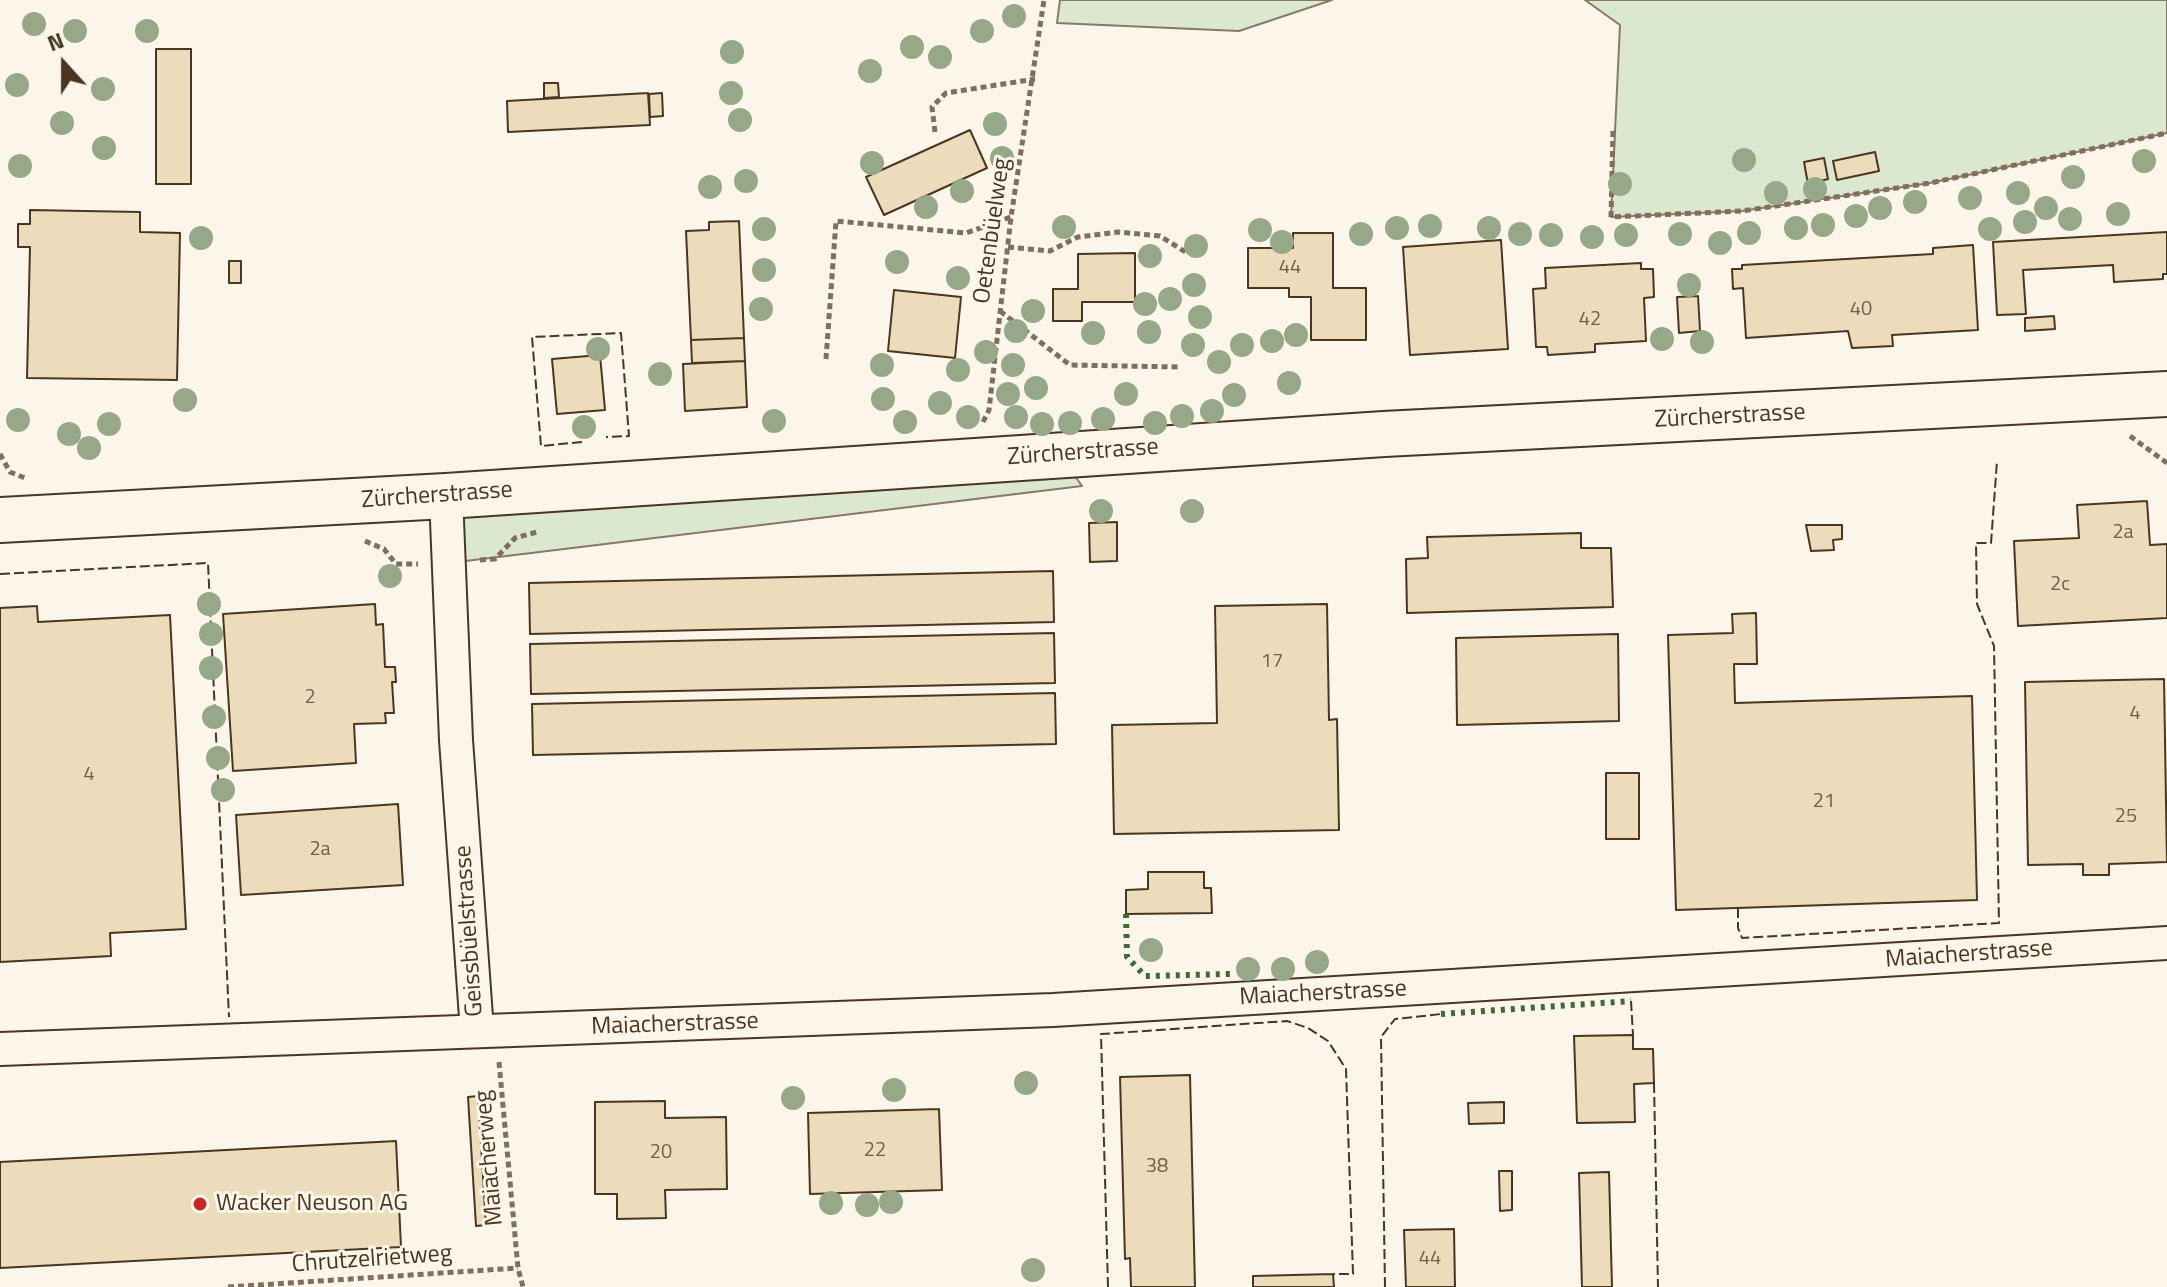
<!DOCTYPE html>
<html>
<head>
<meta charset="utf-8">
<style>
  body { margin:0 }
  #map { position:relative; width:2167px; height:1287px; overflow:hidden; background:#fbf6e9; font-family:"Titillium Web",sans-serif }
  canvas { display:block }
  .north { position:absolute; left:24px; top:24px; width:80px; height:80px; -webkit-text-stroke:6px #fbf6e9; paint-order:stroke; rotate:339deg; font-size:22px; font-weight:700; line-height:32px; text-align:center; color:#4a3520 }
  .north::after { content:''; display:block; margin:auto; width:28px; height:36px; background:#4a3520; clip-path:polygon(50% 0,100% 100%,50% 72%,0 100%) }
</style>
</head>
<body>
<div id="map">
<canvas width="2167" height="1287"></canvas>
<div class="north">N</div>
</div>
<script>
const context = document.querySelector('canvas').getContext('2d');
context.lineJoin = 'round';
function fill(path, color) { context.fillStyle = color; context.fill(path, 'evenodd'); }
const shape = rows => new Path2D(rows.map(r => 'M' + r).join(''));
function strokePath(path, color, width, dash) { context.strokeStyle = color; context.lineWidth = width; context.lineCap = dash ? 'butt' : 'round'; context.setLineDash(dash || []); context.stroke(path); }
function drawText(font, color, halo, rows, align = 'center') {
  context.font = font + ' "Titillium Web",sans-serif'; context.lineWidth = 6; context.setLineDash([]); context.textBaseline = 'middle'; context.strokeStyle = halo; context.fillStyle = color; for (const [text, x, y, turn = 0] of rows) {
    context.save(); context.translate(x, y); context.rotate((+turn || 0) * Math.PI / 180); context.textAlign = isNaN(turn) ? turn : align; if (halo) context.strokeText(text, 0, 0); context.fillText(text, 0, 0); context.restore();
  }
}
const green = shape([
  [1060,0,1332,0,1239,31,1057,23,1060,0],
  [1585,0,2167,0,2167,133,1930,183,1742,211,1611,217,1620,25,1585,0],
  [1060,455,1082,486,449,563,446,496,1060,455]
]);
const building = shape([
  [156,49,191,49,191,184,156,184,156,49],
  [544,83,558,83,559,97,544,98,544,83],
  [648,93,650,125,508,132,507,101,648,93],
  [662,93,663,116,650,117,649,94,662,93],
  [970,130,987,168,884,215,866,177,970,130],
  [1875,152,1879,171,1837,180,1833,161,1875,152],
  [1824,158,1828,179,1808,184,1804,162,1824,158],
  [30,210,140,212,140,232,180,233,177,380,27,378,30,247,18,247,18,224,30,224,30,210],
  [739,221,744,338,691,340,686,231,709,230,709,222,739,221],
  [2167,232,2167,274,2163,274,2163,279,2114,282,2113,265,2023,270,2026,314,1997,315,1993,242,2167,232],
  [1293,233,1333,233,1333,288,1366,288,1366,340,1311,340,1311,297,1289,297,1289,288,1248,288,1248,248,1293,248,1293,233],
  [1501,240,1508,349,1410,355,1403,247,1501,240],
  [1973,245,1978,330,1892,335,1893,346,1852,348,1848,331,1746,338,1743,288,1733,289,1732,269,1742,269,1742,265,1933,254,1933,248,1973,245],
  [1135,253,1135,302,1082,302,1082,321,1053,321,1053,289,1078,289,1078,254,1135,253],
  [229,261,241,261,241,283,229,283,229,261],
  [1641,263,1641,269,1653,269,1654,297,1644,298,1646,341,1595,344,1595,352,1548,355,1547,347,1536,347,1533,289,1546,288,1545,268,1641,263],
  [894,290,961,297,955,358,888,351,894,290],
  [1698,296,1700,331,1679,333,1677,297,1698,296],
  [2054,316,2055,329,2025,331,2025,318,2054,316],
  [744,338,745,361,692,363,691,340,744,338],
  [600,355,605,410,557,414,552,359,600,355],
  [745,361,747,407,685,411,683,364,745,361],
  [2147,501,2150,545,2167,544,2167,618,2018,626,2014,541,2079,538,2077,505,2147,501],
  [1117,522,1117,561,1090,562,1089,523,1117,522],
  [1806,525,1842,525,1842,539,1833,540,1834,550,1811,551,1806,525],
  [1581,533,1581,548,1611,548,1613,607,1407,613,1406,559,1428,558,1427,537,1581,533],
  [1053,571,1054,622,530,634,529,583,1053,571],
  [375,604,376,625,383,624,385,667,395,667,396,682,392,682,394,713,385,713,386,723,354,724,356,763,233,771,223,614,375,604],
  [1327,604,1329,720,1337,719,1339,830,1114,834,1112,725,1217,723,1215,606,1327,604],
  [37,606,38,622,170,615,186,929,110,933,111,956,0,962,0,608,37,606],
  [1756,613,1757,664,1734,664,1735,703,1972,696,1977,900,1676,910,1668,635,1733,633,1732,614,1756,613],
  [1054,633,1055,683,531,694,530,644,1054,633],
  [1618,634,1619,721,1457,725,1456,638,1618,634],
  [2164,679,2167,862,2109,864,2109,875,2083,875,2083,864,2028,865,2025,682,2164,679],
  [1055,693,1056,744,533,755,532,704,1055,693],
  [1606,773,1639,773,1639,839,1606,839,1606,773],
  [398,804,403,885,241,895,236,815,398,804],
  [1148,872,1204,872,1204,888,1211,888,1212,913,1126,914,1126,890,1148,889,1148,872],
  [1633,1035,1633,1049,1653,1049,1654,1083,1634,1084,1635,1122,1577,1123,1574,1036,1633,1035],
  [1190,1075,1195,1287,1131,1287,1130,1258,1125,1259,1120,1077,1190,1075],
  [478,1096,486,1225,476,1226,468,1097,478,1096],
  [665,1101,665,1118,726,1117,727,1189,665,1190,666,1218,617,1219,617,1194,595,1194,595,1102,665,1101],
  [1504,1102,1504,1123,1469,1124,1468,1103,1504,1102],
  [939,1109,942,1190,810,1194,808,1113,939,1109],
  [396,1141,401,1247,0,1268,0,1162,396,1141],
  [1499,1171,1512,1171,1512,1210,1500,1211,1499,1171],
  [1609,1172,1612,1287,1582,1287,1579,1173,1609,1172],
  [1454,1229,1455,1287,1406,1287,1404,1230,1454,1229],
  [1333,1274,1334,1287,1253,1287,1253,1276,1333,1274]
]);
const path = shape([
  [1613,131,1611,217,1742,211,1930,183,2167,133],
  [935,132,932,107,946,93,1035,79],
  [1008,247,1050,251,1078,237,1118,232,1160,236,1187,253],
  [1000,311,1070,365,1179,367],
  [826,359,836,221,966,233,1011,217],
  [983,422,989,410,1011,217,1044,0],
  [2130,436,2167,463],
  [0,454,10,472,25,478],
  [365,541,384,549,396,564,418,564],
  [480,560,495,559,515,538,537,532],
  [499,1062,518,1268,523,1287],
  [228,1287,518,1268]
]);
const street = shape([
  [446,496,456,740,477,1031],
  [0,1049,1053,1010,2167,943]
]);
const secondary = shape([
  [0,520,446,496,1384,434,2167,394]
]);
const hedge = shape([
  [1126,914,1127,957,1145,976,1230,974],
  [1441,1014,1631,1001]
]);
const fence = shape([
  [582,442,541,446,532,337,621,333,629,436,606,437],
  [0,574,208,563,229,1017],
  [1738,908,1738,928,1742,938,1999,923,1994,646,1977,604,1976,543,1991,543,1997,461],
  [1631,1001,1633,1035],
  [1654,1083,1658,1287],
  [1108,1287,1101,1034,1287,1021,1308,1028,1328,1041,1346,1069,1353,1274,1333,1274],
  [1385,1287,1381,1037,1395,1019,1441,1014]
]);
const trees = [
  [1014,16],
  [34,24],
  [75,31],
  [147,31],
  [982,31],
  [912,47],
  [732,52],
  [940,57],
  [870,71],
  [17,85],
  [103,89],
  [731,93],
  [740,120],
  [62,123],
  [995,124],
  [104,148],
  [1002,158],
  [1744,160],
  [2144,161],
  [872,163],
  [20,166],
  [2073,177],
  [746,181],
  [1620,184],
  [710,187],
  [1815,189],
  [962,191],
  [1776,193],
  [2018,193],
  [1970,198],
  [1915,202],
  [926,207],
  [1880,208],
  [2046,208],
  [2118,214],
  [1856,216],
  [2070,219],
  [2025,222],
  [1823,225],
  [1430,226],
  [1064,227],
  [1397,228],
  [1489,228],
  [1796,228],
  [764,229],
  [1990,229],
  [1260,230],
  [1749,233],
  [1361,234],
  [1520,234],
  [1680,234],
  [1551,235],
  [1626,235],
  [1592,237],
  [201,238],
  [1282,242],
  [1720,243],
  [1196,246],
  [1150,256],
  [897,262],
  [764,270],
  [958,278],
  [1194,285],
  [1689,285],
  [1170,299],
  [1145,304],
  [761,309],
  [1033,311],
  [1200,317],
  [1016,331],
  [1149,332],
  [1093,333],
  [1296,335],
  [1662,339],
  [1272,341],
  [1702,342],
  [1193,345],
  [1242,345],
  [598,349],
  [986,352],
  [1219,362],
  [882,365],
  [1013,365],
  [958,370],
  [660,374],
  [1289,383],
  [1036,388],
  [1008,394],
  [1126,394],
  [1234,395],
  [883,399],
  [185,400],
  [940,403],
  [1212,411],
  [1182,416],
  [968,417],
  [1016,417],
  [1103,419],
  [18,420],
  [774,421],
  [905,422],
  [1070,423],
  [1155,423],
  [109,424],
  [1042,424],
  [584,427],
  [69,434],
  [89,448],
  [1101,511],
  [1192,511],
  [390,576],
  [209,604],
  [211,634],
  [211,668],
  [214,717],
  [218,758],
  [223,790],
  [1151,950],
  [1317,962],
  [1248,969],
  [1283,969],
  [1026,1083],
  [894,1090],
  [793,1098],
  [891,1202],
  [831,1203],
  [867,1205],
  [1033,1270]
];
const markers = [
  [200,1204,8,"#c62828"]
];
const numberNames = [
  ["44",1290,268],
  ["40",1861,310],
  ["42",1590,320],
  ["2a",2123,533],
  ["2c",2060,585],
  ["17",1272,662],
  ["2",310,698],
  ["4",2135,714],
  ["4",89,775],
  ["21",1824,802],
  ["25",2126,817],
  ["2a",320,850],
  ["22",875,1151],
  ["20",661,1153],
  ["38",1157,1167],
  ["44",1430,1259]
];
const streetNames = [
  ["Oetenbüelweg",993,231,-82],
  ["Zürcherstrasse",1730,417,-3],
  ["Zürcherstrasse",1083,453,-4],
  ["Zürcherstrasse",437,496,-4],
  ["Geissbüelstrasse",470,931,-94],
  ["Maiacherstrasse",1969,955,-4],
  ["Maiacherstrasse",1323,994,-3],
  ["Maiacherstrasse",675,1025,-2],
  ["Maiacherweg",490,1158,-95],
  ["Chrutzelrietweg",372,1260,-4]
];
const poiNames = [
  ["Wacker Neuson AG",216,1204]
];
fill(green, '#dce7d0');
strokePath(green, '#887966', 2);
fill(building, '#ecdcbc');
strokePath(building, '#4a3520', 2);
strokePath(street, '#4a3520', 36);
strokePath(secondary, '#4a3520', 48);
strokePath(path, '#7f6f5c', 5, [6, 4]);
strokePath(street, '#fbf6e9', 32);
strokePath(secondary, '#fbf6e9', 44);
strokePath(hedge, '#436837', 6, [4, 6]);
strokePath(fence, '#4a3520', 2, [10, 4]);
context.fillStyle = '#96a887';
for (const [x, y] of trees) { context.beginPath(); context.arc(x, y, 12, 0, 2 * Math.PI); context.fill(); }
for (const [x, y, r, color] of markers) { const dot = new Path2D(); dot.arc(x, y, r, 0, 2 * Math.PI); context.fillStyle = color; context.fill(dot); strokePath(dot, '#fbf6e9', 3); }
drawText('20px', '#725f47', null, numberNames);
drawText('24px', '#4a3520', '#fbf6e9', streetNames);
drawText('24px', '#4a3520', '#fbf6e9', poiNames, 'left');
</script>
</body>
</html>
